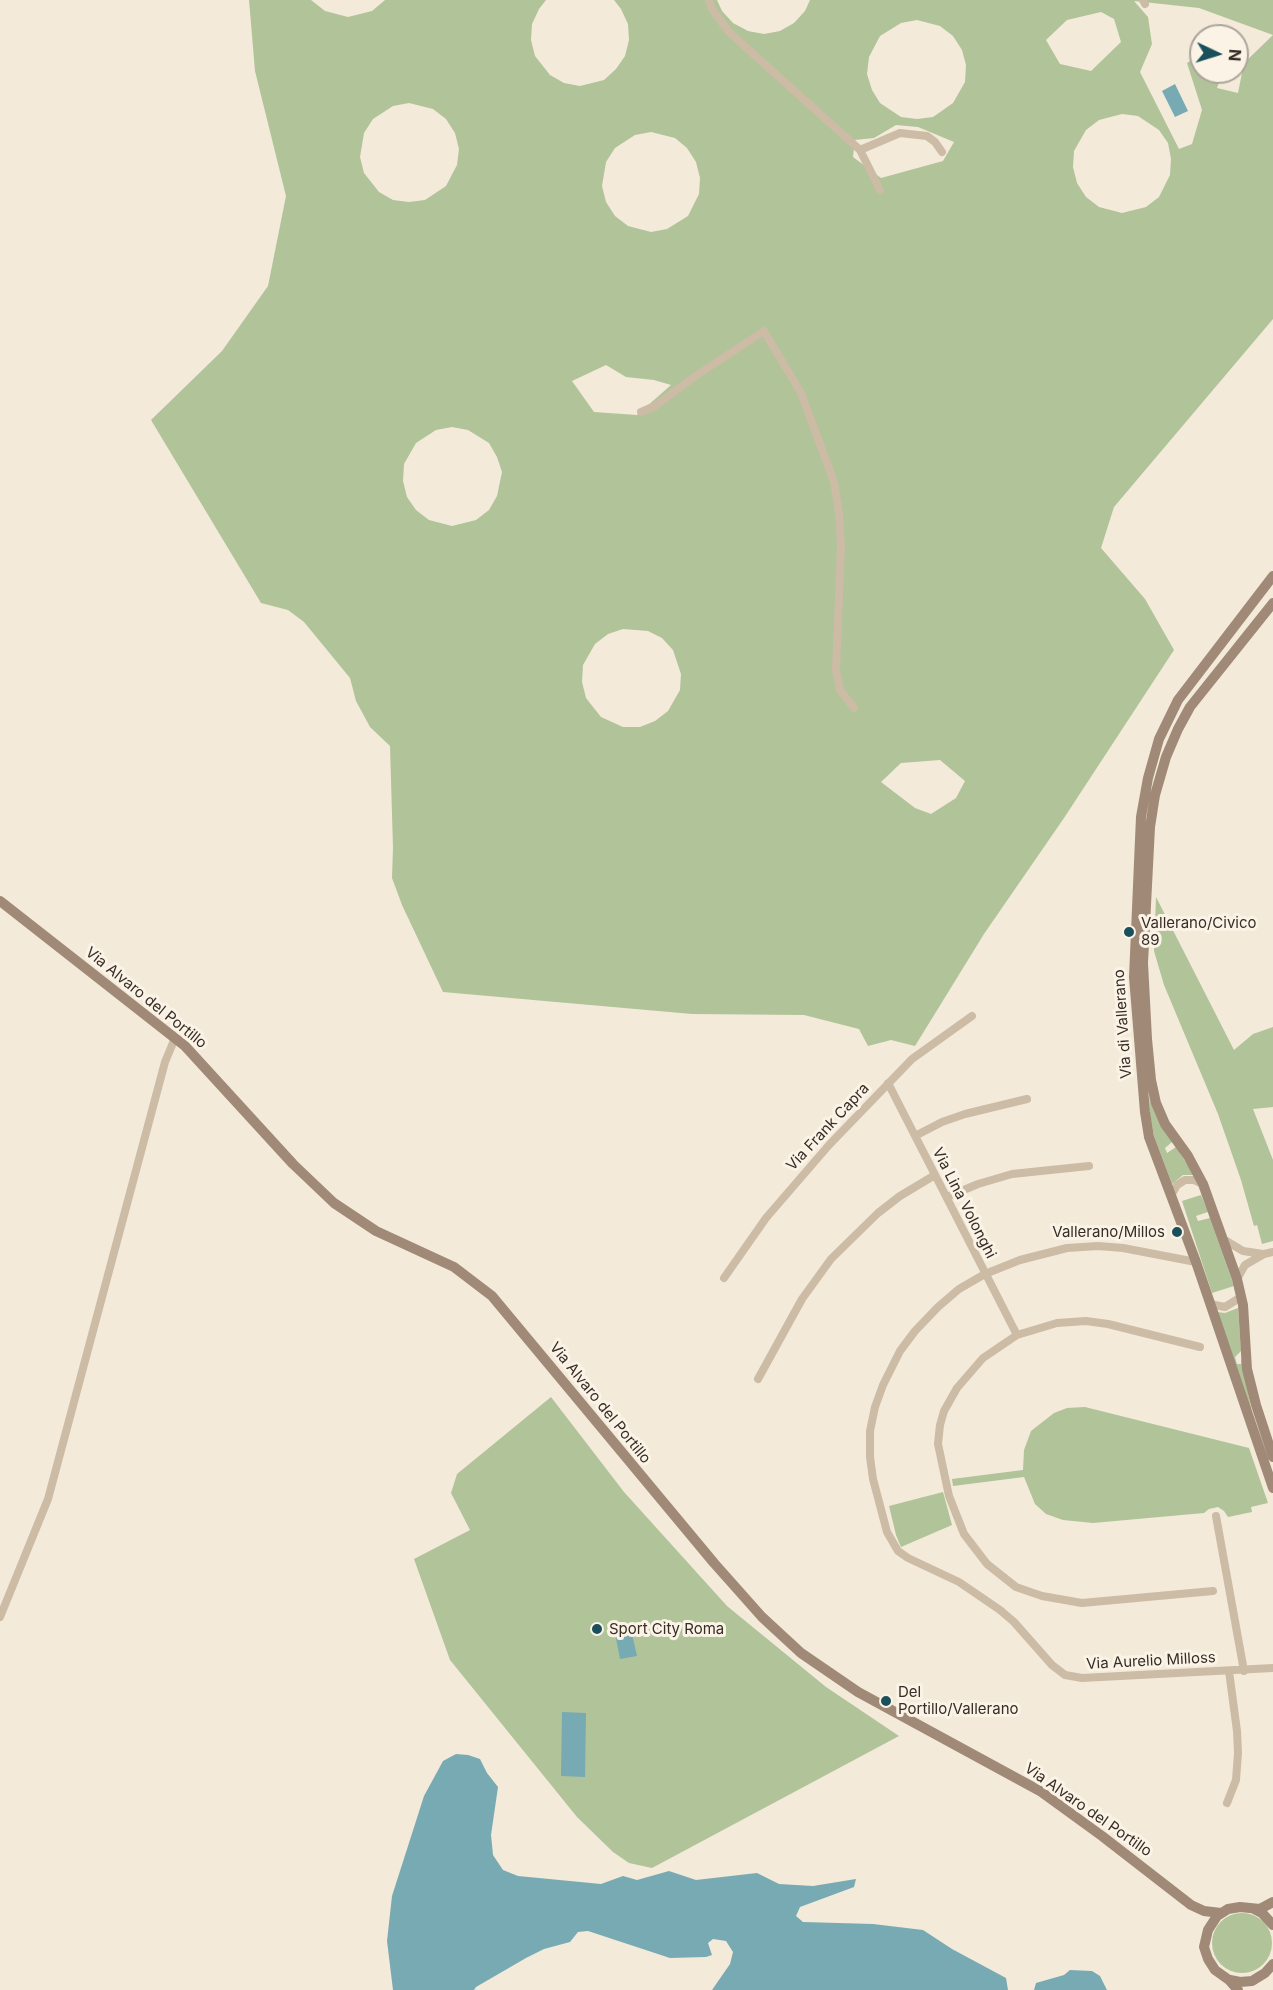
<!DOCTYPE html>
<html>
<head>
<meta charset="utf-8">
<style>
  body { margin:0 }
  #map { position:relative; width:1273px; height:1990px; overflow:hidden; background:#f3eada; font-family:Inter,sans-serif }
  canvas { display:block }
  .north { position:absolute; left:1189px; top:24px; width:60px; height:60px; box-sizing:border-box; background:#faf3e6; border:2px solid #aca49a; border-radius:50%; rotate:94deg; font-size:16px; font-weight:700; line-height:24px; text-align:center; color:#372d27 }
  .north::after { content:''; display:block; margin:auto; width:21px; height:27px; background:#1a505b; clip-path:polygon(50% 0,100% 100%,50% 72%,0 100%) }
</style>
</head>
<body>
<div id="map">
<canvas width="1273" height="1990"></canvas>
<div class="north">N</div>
</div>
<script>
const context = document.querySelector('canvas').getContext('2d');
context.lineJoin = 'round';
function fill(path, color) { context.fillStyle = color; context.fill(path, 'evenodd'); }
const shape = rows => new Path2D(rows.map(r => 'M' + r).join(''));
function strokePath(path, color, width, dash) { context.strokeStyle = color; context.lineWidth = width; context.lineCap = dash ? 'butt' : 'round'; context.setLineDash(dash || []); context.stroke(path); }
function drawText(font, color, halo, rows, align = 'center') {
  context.font = font + ' Inter,sans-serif'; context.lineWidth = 6; context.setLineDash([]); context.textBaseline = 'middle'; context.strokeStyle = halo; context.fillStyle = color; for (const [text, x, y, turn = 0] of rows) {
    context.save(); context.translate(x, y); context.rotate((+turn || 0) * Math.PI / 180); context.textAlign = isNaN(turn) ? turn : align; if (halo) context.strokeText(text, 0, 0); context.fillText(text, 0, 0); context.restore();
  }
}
const green = shape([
  [249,0,311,0,325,11,348,17,372,11,385,0,546,0,539,9,532,24,531,40,535,56,550,75,564,83,580,86,604,80,616,69,625,56,629,40,628,24,621,9,614,0,717,0,722,11,733,23,748,31,764,34,780,31,794,23,805,11,810,0,1273,0,1273,35,1199,8,1134,1,1148,17,1152,44,1140,72,1179,149,1192,144,1202,110,1187,63,1201,54,1201,72,1223,72,1217,88,1238,93,1244,63,1273,35,1273,319,1114,507,1101,548,1145,599,1174,650,1064,818,984,934,915,1046,891,1040,868,1046,859,1029,804,1015,692,1014,443,992,402,905,392,878,393,848,390,746,370,727,356,701,350,678,304,622,288,610,261,603,151,420,222,351,268,286,286,196,255,71],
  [1101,12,1114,19,1121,42,1091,71,1060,64,1046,40,1067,20],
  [917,20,940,26,953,36,962,50,966,65,965,82,953,103,933,117,917,119,901,117,880,103,872,90,867,74,869,57,880,36,901,23],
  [409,103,433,109,446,119,455,133,459,149,457,165,446,186,425,200,409,202,393,200,379,192,364,173,360,157,364,133,373,119,393,106],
  [1122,114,1138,116,1159,130,1168,143,1171,159,1170,175,1159,197,1146,207,1122,213,1099,207,1086,197,1077,183,1073,167,1074,151,1086,130,1099,120],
  [896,125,918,127,954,142,943,161,881,178,853,157,855,140,874,138],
  [651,132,675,138,687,148,696,162,700,178,699,194,688,216,667,229,651,232,628,226,615,216,606,202,602,186,606,162,615,148,635,135],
  [606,365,626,377,654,380,671,385,637,415,594,412,572,381],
  [452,427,468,430,489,443,497,457,502,472,497,496,489,510,476,520,452,526,429,520,416,510,407,497,403,481,404,464,416,443,436,430],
  [623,629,648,631,662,638,673,650,681,674,680,690,668,711,655,721,640,727,623,727,601,717,586,698,582,682,583,665,595,644,608,634],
  [940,760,965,781,956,798,931,814,915,808,881,782,901,763],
  [1156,897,1234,1050,1253,1034,1273,1027,1273,1107,1253,1109,1273,1160,1273,1241,1262,1244,1257,1225,1254,1226,1241,1180,1218,1114,1164,985,1154,951],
  [1149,1092,1172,1142,1165,1148,1167,1153,1176,1147,1194,1175,1183,1175,1172,1184,1154,1136,1150,1114],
  [1201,1195,1208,1212,1196,1216,1198,1221,1210,1218,1234,1286,1212,1293,1182,1201],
  [1238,1308,1241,1351,1235,1357,1237,1364,1241,1364,1241,1357,1252,1413,1217,1312,1225,1313],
  [551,1397,624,1492,727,1606,826,1687,899,1736,652,1868,629,1863,613,1852,577,1817,450,1660,414,1559,470,1530,451,1493,457,1474],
  [1085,1407,1249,1448,1268,1503,1251,1507,1252,1512,1228,1517,1224,1511,1218,1507,1209,1509,1204,1513,1093,1523,1063,1520,1046,1514,1035,1504,1024,1477,953,1486,952,1479,1023,1470,1024,1450,1031,1431,1054,1413,1067,1408],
  [943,1492,952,1525,901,1547,896,1535,889,1506],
  '1212 1943a30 30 0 1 1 60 0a30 30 0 1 1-60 0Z'
]);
const water = shape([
  [1175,84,1188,111,1175,117,1162,91],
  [630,1625,637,1656,620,1659,614,1628],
  [562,1712,586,1713,585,1777,561,1776],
  [456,1754,468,1755,480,1759,487,1773,498,1787,491,1835,493,1855,503,1870,518,1876,601,1884,623,1876,637,1880,669,1871,696,1880,757,1873,779,1884,813,1886,856,1879,854,1887,800,1907,796,1916,803,1922,873,1924,923,1930,952,1949,1006,1978,1008,1990,712,1990,730,1964,733,1952,726,1941,713,1939,708,1943,712,1955,706,1957,670,1958,588,1931,578,1932,570,1942,544,1949,526,1958,476,1987,474,1990,393,1990,387,1941,392,1896,424,1796,443,1761],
  [1070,1970,1092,1971,1100,1976,1107,1990,1034,1990,1036,1983,1064,1975]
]);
const street = shape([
  [709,0,712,9,729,32,860,150,880,190],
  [1143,0,1145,4],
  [860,150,900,133,927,136,935,142,942,152],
  [641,412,655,406,694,377,764,331,801,393,834,482,839,513,841,547,836,670,840,690,854,708],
  [888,1083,1017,1335],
  [915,1136,942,1122,965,1114,1027,1099],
  [1172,1194,1177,1185,1185,1180,1194,1180,1203,1184],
  [947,1197,978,1184,1012,1174,1089,1166],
  [1223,1239,1243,1251,1263,1254],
  [1196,1262,1123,1248,1098,1246,1067,1248,1020,1260,985,1274,959,1289,938,1307,915,1331,900,1351,883,1385,875,1407,870,1431,870,1457,873,1479,887,1532,898,1551,908,1558,959,1582,1000,1610,1014,1622,1052,1665,1065,1675,1082,1678,1273,1668],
  [724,1278,766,1218,829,1145,912,1059,972,1016],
  [1237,1279,1245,1265,1264,1254,1273,1252],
  [1210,1304,1225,1307,1241,1297],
  [1200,1347,1108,1324,1086,1321,1057,1323,1017,1335,983,1358,957,1388,944,1411,940,1425,938,1444,949,1496,964,1534,987,1564,1016,1587,1042,1596,1082,1603,1213,1591],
  [758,1379,802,1299,831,1259,878,1213,900,1196,935,1175],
  [1216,1516,1244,1671],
  [0,1617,48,1499,165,1062,175,1038],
  [1227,1803,1236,1780,1238,1753,1237,1731,1229,1671]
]);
const secondary = shape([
  [1273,576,1178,700,1159,739,1148,778,1141,817,1134,977,1145,1112,1149,1137,1196,1262,1273,1488],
  [1273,603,1190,707,1178,729,1166,757,1155,795,1150,827,1143,963,1147,1039,1151,1080,1156,1103,1165,1124,1188,1156,1203,1184,1237,1279,1243,1305,1247,1369,1256,1405,1273,1457],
  [0,901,185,1046,293,1164,334,1203,376,1231,454,1267,492,1296,714,1563,762,1617,801,1653,858,1692,1040,1791,1102,1836,1191,1905,1204,1911,1221,1913],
  [1254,1909,1262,1913,1273,1925],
  [1230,1980,1240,1982,1252,1981,1265,1973,1273,1964],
  [1238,1990,1229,1980,1215,1970,1208,1959,1204,1947,1208,1930,1217,1916,1228,1909,1240,1907,1260,1909,1273,1902]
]);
const markers = [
  [1129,932,6,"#1a505b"],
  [1177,1232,6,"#1a505b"],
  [597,1629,6,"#1a505b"],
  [886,1701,6,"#1a505b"]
];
const poiNames = [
  ["Vallerano/Civico",1141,923],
  ["89",1141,940],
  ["Vallerano/Millos",1165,1232,"right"],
  ["Sport City Roma",609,1629],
  ["Del",898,1692],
  ["Portillo/Vallerano",898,1709]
];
const streetNames = [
  ["Via Alvaro del Portillo",146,998,39],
  ["Via di Vallerano",1123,1024,-94],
  ["Via Frank Capra",828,1127,-47],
  ["Via Lina Volonghi",964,1203,63],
  ["Via Alvaro del Portillo",600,1403,51],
  ["Via Aurelio Milloss",1151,1661,-3],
  ["Via Alvaro del Portillo",1088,1810,35]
];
fill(green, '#b1c399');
fill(water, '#77aab2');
strokePath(street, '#ccbba5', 8);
strokePath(secondary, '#a08976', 10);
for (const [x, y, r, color] of markers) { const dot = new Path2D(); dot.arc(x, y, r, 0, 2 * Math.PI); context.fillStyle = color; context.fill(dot); strokePath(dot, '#faf3e6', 2); }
drawText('15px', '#372d27', '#faf3e6', poiNames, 'left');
drawText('15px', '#372d27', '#faf3e6', streetNames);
</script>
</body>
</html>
